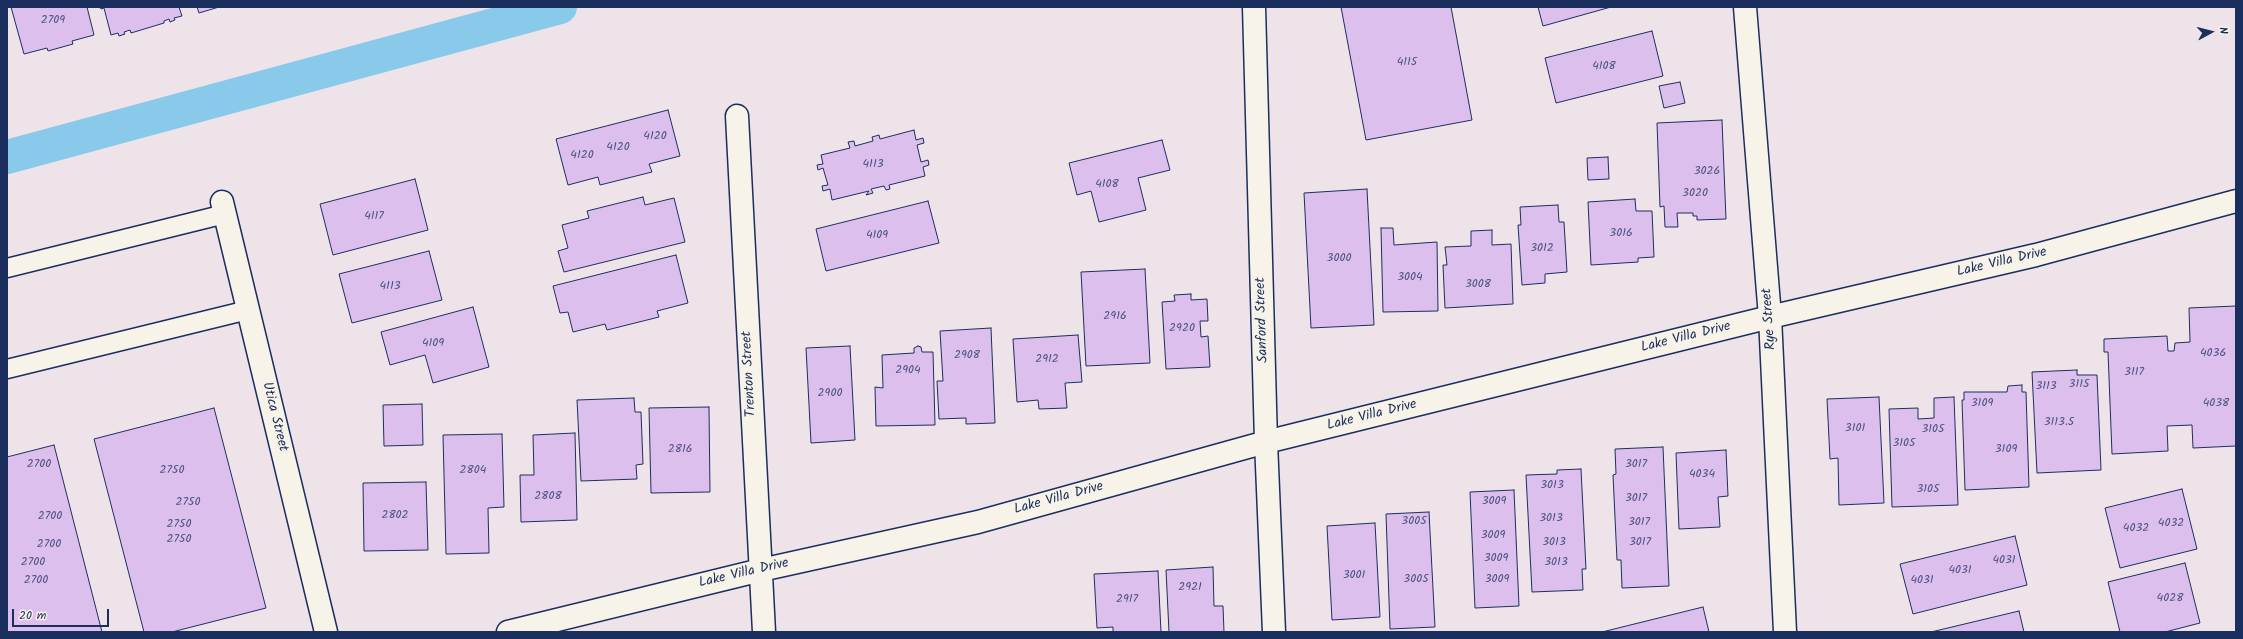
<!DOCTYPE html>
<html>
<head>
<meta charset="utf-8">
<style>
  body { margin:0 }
  #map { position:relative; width:2243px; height:639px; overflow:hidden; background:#efe3ea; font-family:Kalam,sans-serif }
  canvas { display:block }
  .frame { position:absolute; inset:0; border:8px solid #1b2f5e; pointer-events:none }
  .north { position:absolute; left:2191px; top:12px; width:40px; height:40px; -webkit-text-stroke:3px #f7f3e8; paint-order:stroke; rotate:83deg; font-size:11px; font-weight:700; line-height:16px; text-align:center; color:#1b2f5e }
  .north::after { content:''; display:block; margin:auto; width:14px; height:18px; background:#1b2f5e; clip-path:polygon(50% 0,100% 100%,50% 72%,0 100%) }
  .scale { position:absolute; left:12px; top:609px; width:97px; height:18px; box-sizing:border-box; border:2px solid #1b2f5e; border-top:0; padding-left:5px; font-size:12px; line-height:14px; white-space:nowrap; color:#1b2f5e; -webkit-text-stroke:3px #f7f3e8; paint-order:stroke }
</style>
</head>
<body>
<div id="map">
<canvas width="2243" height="639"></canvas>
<div class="frame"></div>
<div class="north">N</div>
<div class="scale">20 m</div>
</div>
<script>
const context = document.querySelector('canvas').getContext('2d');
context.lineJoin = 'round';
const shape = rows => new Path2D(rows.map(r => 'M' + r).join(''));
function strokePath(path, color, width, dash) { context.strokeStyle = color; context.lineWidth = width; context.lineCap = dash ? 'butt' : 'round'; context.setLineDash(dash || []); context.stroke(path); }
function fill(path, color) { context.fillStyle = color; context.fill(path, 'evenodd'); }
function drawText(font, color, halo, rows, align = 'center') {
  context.font = font + ' Kalam,sans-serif'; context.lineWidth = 3; context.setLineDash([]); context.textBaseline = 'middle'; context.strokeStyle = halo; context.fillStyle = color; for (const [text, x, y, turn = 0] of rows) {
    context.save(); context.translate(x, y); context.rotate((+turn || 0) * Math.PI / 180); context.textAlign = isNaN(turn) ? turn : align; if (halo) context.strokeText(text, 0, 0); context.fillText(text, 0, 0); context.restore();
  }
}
const canal = shape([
  [7,157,560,7]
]);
const building = shape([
  [11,7,87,7,94,35,72,41,73,44,48,51,47,48,24,54,11,7],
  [100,7,179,7,182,16,174,18,175,20,170,22,169,19,164,21,164,23,131,33,130,30,124,32,125,34,119,36,118,33,111,35,104,8,101,9,100,7],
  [197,7,219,7,199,13,197,7],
  [1341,7,1451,7,1472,120,1366,140,1341,7],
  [1538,7,1611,7,1543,26,1538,7],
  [1652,31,1663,76,1556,103,1545,58,1652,31],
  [1680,82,1685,103,1664,108,1659,86,1680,82],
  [668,110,680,156,649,164,652,172,600,185,598,177,568,185,556,139,668,110],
  [1722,120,1726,219,1697,220,1697,216,1693,216,1693,213,1677,213,1678,227,1665,227,1664,206,1660,207,1657,123,1722,120],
  [914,130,916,140,923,138,924,143,917,145,921,162,928,160,929,165,923,167,925,176,889,185,890,189,886,190,884,186,871,189,873,193,866,195,869,191,832,200,830,189,823,191,822,186,828,185,823,168,818,170,817,165,823,164,821,155,850,148,848,142,854,141,855,146,873,141,872,137,879,135,880,139,914,130],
  [1162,140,1170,170,1138,178,1146,210,1099,222,1091,191,1077,195,1069,163,1162,140],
  [1608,157,1609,179,1588,180,1587,158,1608,157],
  [415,179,428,230,333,255,320,204,415,179],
  [1367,189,1374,325,1311,328,1304,193,1367,189],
  [643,197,645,205,674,198,685,242,564,272,558,251,568,248,562,225,589,218,587,211,643,197],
  [1635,199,1636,211,1652,211,1654,257,1638,258,1638,262,1591,265,1588,202,1635,199],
  [928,201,939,243,826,271,816,229,928,201],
  [1558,205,1559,222,1564,222,1567,272,1545,274,1545,283,1522,285,1518,225,1521,225,1520,207,1558,205],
  [1381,228,1393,228,1394,245,1437,242,1438,311,1383,312,1381,228],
  [1492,230,1492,245,1511,244,1513,304,1445,308,1443,265,1447,265,1445,247,1471,246,1471,231,1492,230],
  [429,251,442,300,352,323,339,274,429,251],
  [676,255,688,303,657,311,659,317,607,330,605,324,573,332,568,312,560,313,553,286,676,255],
  [1145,269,1150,363,1086,366,1081,272,1145,269],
  [1191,294,1191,300,1207,299,1208,321,1200,321,1201,337,1208,336,1210,367,1166,369,1162,302,1175,301,1174,295,1191,294],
  [2236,306,2236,446,2193,448,2192,425,2167,426,2168,451,2112,454,2108,352,2104,352,2104,339,2167,336,2168,351,2174,351,2175,343,2190,342,2189,308,2236,306],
  [473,307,489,367,433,383,425,355,390,365,381,332,473,307],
  [991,328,995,423,966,424,966,418,939,419,937,381,943,381,940,331,991,328],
  [1078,335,1082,382,1065,383,1067,408,1039,409,1038,400,1017,402,1013,339,1078,335],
  [850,346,855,440,811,443,806,348,850,346],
  [918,346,921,347,922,352,933,352,935,425,876,426,875,387,883,388,882,355,914,353,914,348,918,346],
  [2077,370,2077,375,2097,375,2101,470,2037,473,2032,372,2077,370],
  [2022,385,2022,392,2026,392,2029,487,1965,490,1962,400,1964,400,1964,392,2007,392,2008,386,2022,385],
  [1879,397,1884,503,1839,505,1838,458,1830,459,1827,399,1879,397],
  [1954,397,1958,505,1892,507,1889,409,1918,408,1918,419,1934,418,1934,398,1954,397],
  [634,398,635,412,641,412,643,464,636,465,637,479,581,481,577,400,634,398],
  [422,404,423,445,384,446,383,405,422,404],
  [709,407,710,492,651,493,649,408,709,407],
  [214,408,266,608,172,632,144,632,94,439,214,408],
  [575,433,577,520,521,522,520,475,534,475,533,435,575,433],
  [502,434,504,507,488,508,489,553,446,554,443,435,502,434],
  [54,445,102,632,7,632,7,457,54,445],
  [1663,447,1669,586,1622,588,1621,560,1617,560,1613,475,1616,474,1615,449,1663,447],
  [1726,450,1728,496,1718,497,1720,527,1679,529,1676,453,1726,450],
  [1581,469,1586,569,1582,569,1583,590,1532,592,1526,475,1557,474,1557,470,1581,469],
  [426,482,428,550,364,551,363,483,426,482],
  [2182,489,2197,549,2120,568,2105,508,2182,489],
  [1514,490,1519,606,1475,608,1470,492,1514,490],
  [1429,512,1435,627,1390,629,1386,514,1429,512],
  [1375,523,1380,617,1332,620,1327,526,1375,523],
  [2015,536,2027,585,1913,614,1900,564,2015,536],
  [2185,563,2200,623,2165,632,2120,632,2108,582,2185,563],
  [1213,567,1214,606,1223,606,1224,632,1169,632,1166,570,1213,567],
  [1158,571,1161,632,1113,632,1113,627,1097,628,1094,574,1158,571],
  [1703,607,1709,632,1602,632,1703,607],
  [2019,611,2024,632,1931,632,2019,611]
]);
const lane = shape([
  [7,268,225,214],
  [7,369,248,310]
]);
const street = shape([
  [1254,7,1266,442,1274,632],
  [1745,7,1770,317,1785,632],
  [737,116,764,632],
  [222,202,326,632],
  [508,632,761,570,978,522,1266,442,1770,317,2036,255,2236,201]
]);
const numberNames = [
  ["2709",53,21],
  ["4115",1407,63],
  ["4108",1604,67],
  ["4120",655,137],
  ["4120",618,148],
  ["4120",582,156],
  ["4113",873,165],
  ["3026",1707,172],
  ["4108",1107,185],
  ["3020",1695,194],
  ["4117",374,217],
  ["3016",1621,234],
  ["4109",877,236],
  ["3012",1542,249],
  ["3000",1339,259],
  ["3004",1410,278],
  ["3008",1478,285],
  ["4113",390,287],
  ["2916",1115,317],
  ["2920",1182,329],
  ["4109",433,344],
  ["4036",2213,354],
  ["2908",967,356],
  ["2912",1047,360],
  ["2904",908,371],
  ["3117",2134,373],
  ["3115",2079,385],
  ["3113",2046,387],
  ["2900",830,394],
  ["3109",1982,404],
  ["4038",2216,404],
  ["3113.5",2059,423],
  ["3101",1855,429],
  ["3105",1933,430],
  ["3105",1904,444],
  ["2816",680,450],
  ["3109",2006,450],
  ["2700",39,465],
  ["3017",1636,465],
  ["2750",172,471],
  ["2804",473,471],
  ["4034",1702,475],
  ["3013",1552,486],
  ["3105",1928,490],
  ["2808",548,497],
  ["3017",1636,499],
  ["3009",1494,502],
  ["2750",188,503],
  ["2802",395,516],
  ["2700",50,517],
  ["3013",1551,519],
  ["3005",1414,522],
  ["3017",1639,523],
  ["4032",2171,524],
  ["2750",179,525],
  ["4032",2136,529],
  ["3009",1493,536],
  ["2750",179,540],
  ["3013",1554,543],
  ["3017",1640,543],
  ["2700",49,545],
  ["3009",1496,559],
  ["4031",2004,561],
  ["2700",33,563],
  ["3013",1556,563],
  ["4031",1960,571],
  ["3001",1354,576],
  ["3005",1416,580],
  ["3009",1497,580],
  ["2700",36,581],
  ["4031",1922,581],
  ["2921",1190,588],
  ["4028",2170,599],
  ["2917",1127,600]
];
const streetNames = [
  ["Lake Villa Drive",2002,263,-13],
  ["Rye Street",1770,319,-94],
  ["Sanford Street",1263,320,-92],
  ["Lake Villa Drive",1686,338,-14],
  ["Trenton Street",750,374,-93],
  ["Lake Villa Drive",1372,416,-14],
  ["Utica Street",274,417,76],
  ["Lake Villa Drive",1059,499,-15],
  ["Lake Villa Drive",744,574,-13]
];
strokePath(canal, '#89c9ea', 34);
fill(building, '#dcbfed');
strokePath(building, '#1b2f5e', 1);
strokePath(lane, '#1b2f5e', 21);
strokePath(street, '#1b2f5e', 25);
strokePath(lane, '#f7f3e8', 18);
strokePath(street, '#f7f3e8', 22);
drawText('12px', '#4b5382', null, numberNames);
drawText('14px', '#1b2f5e', '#f7f3e8', streetNames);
</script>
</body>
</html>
